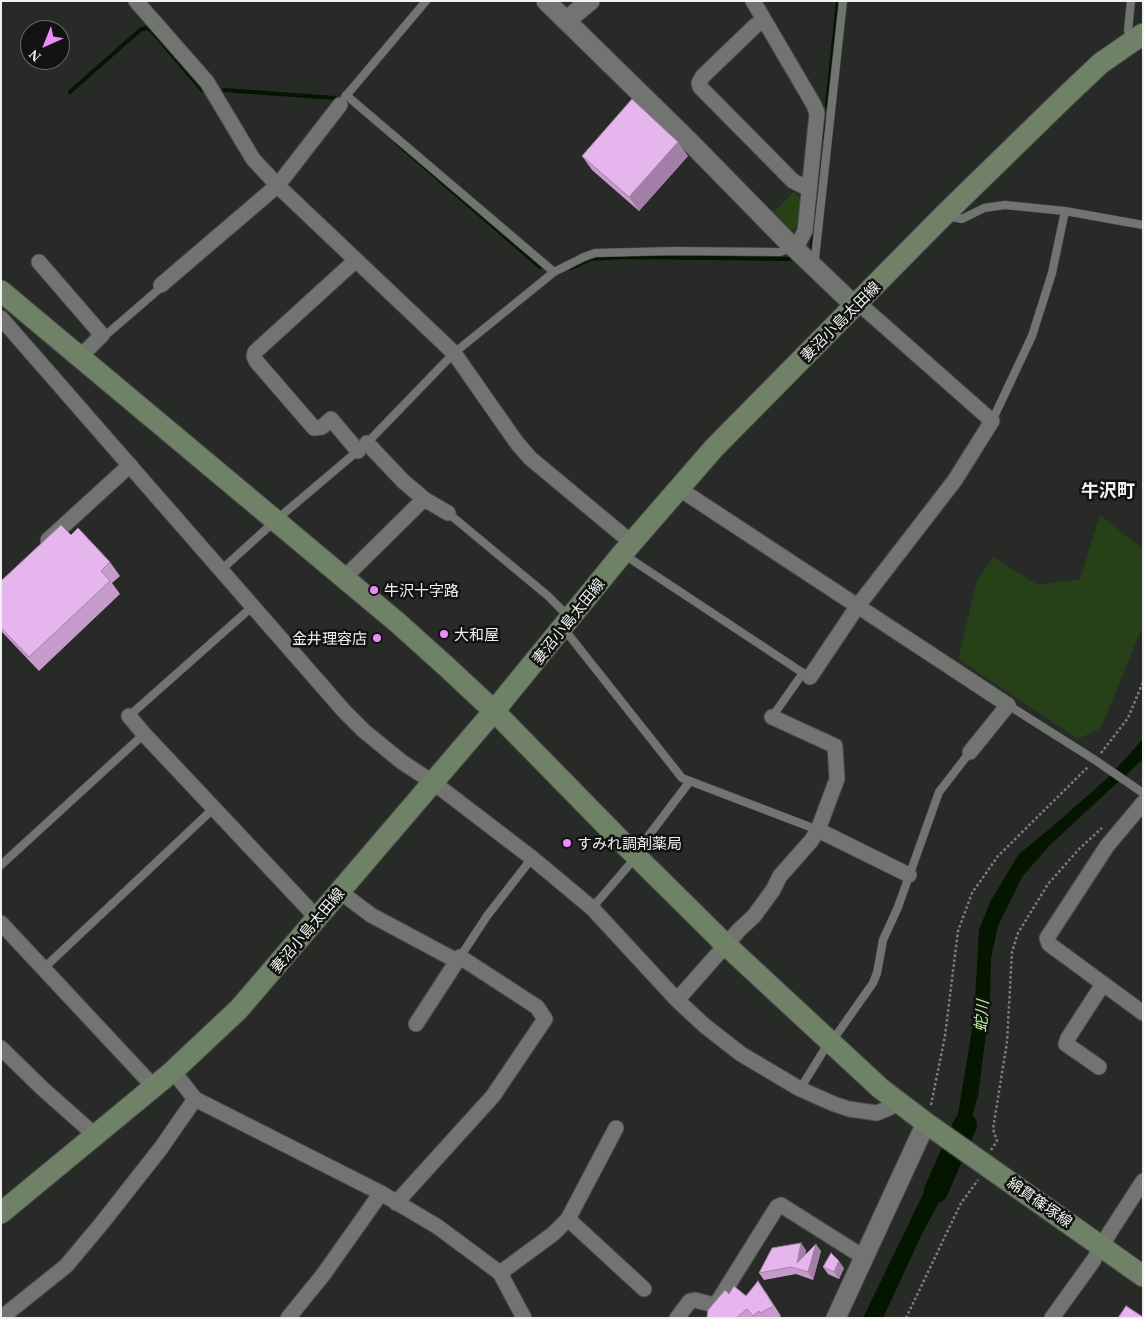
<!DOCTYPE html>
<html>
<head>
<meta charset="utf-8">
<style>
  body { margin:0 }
  #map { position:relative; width:1144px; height:1319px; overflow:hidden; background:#272a27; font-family:Georgia,serif }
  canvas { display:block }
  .frame { position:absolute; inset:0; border:2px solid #f1f2f0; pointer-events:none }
  .north { position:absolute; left:20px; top:20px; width:50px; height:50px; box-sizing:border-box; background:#111211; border:1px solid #6b6c6a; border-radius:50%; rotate:224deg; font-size:14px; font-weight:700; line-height:20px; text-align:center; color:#f1f2f0 }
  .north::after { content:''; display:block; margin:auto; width:18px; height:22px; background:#ec8cfa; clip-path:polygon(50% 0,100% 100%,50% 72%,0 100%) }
</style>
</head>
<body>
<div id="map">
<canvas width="1144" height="1319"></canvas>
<div class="frame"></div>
<div class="north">N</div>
</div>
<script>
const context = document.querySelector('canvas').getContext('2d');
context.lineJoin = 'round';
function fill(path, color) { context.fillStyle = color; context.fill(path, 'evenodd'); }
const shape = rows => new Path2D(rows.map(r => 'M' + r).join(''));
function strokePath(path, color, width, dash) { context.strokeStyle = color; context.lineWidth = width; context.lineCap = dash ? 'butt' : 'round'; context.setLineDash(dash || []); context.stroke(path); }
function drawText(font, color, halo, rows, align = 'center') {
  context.font = font + ' Georgia,"Noto Sans JP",serif'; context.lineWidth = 5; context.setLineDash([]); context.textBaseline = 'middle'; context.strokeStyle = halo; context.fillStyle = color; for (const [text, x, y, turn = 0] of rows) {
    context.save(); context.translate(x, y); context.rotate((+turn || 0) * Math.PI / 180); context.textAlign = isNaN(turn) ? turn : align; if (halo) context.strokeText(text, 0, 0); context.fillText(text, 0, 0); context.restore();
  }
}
const green = shape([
  [794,191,801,200,800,228,791,230,774,212],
  [1100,515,1143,549,1143,625,1101,728,1078,739,958,659,977,581,993,557,1038,585,1080,579]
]);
const water = shape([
  [1143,739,1143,759,1124,777,1115,770],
  [1111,775,1120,780,1050,845,1022,877,998,926,991,958,990,1001,978,1096,966,1137,953,1128,958,1114,974,1018,979,930,990,902,1019,854,1052,827],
  [942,1155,958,1166,922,1234,883,1318,863,1318]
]);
const stream = shape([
  [224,90,335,98],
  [70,92,140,30,146,28,151,30,202,90,206,91],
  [827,105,838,1],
  [397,143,540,267],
  [810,252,812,249,826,121],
  [571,268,591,259,623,257,791,259]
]);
const river = shape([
  [936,1191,965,1125]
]);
const path = shape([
  [1101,753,1128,718,1143,682],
  [931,1105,945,1036,958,931,972,893,998,856,1089,766],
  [991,1150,997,1141,993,1129,1007,1042,1012,952,1018,933,1048,884,1079,849,1102,828],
  [906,1318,961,1203,978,1180]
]);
const service = shape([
  [1131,1,1128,30,1131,39],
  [346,95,554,272],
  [345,97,426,1],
  [947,216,962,219,984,208,1005,205,1065,211,1143,225],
  [811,264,815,258,843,1],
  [102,335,107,334,158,290,161,285],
  [992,421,1032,336,1052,273,1065,211],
  [448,513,548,596,569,617],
  [623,554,803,673],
  [221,570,275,521,367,443,454,353,554,272,584,257,595,253,674,251,780,252,793,247],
  [564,629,682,778,818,830],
  [1008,705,1095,760,1143,793],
  [129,716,253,606],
  [772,717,803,673,806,675],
  [1,865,144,734],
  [592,908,630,864,640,847,690,781],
  [460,957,487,916,532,858],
  [44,968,214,808],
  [800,1089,829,1042,835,1037,873,983,877,973,883,940,898,907,939,792,970,752]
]);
const minor = shape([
  [136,1,207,82,253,159,280,188,454,353,517,443,530,458,632,543],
  [753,1,814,105,817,113,805,231,799,242,793,247],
  [764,20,755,26,703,76,699,83,700,87,793,181,809,189],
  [356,260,255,352,254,356,256,361,314,428,322,427,331,419,358,451],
  [39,262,102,335,80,357],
  [161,285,278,185,340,105],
  [1,318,344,711,364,731,402,762,434,783,532,858,592,908,677,1000,705,1026,741,1054,800,1089,834,1104,849,1109,877,1113,891,1107,897,1101],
  [367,443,403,481,424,499,448,513],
  [678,488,1008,705,970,752],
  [48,540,130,465],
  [344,578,424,499],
  [810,677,857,607,955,480,992,421,864,308,855,306],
  [129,716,144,734,317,918],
  [1143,803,1107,846,1047,938,1049,944,1143,1013],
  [818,830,909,875],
  [339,891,371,915,457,961,460,957,537,1007,545,1019,493,1096,396,1203],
  [1,923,154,1087],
  [677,1000,739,930,754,916,773,890,780,876,811,841,818,830,837,779,835,746,772,717],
  [416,1024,457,961],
  [1,1048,43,1089,96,1136],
  [1099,1067,1066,1044,1068,1038,1103,984],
  [173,1071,195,1099,381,1193,438,1227,500,1273,524,1318],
  [568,1219,644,1289],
  [500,1273,553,1234,568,1219,616,1128],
  [1,1318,66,1266,102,1223,161,1148,195,1099],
  [288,1318,323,1275,381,1193],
  [677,1318,690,1301,695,1300,714,1305,717,1303,777,1207,781,1205,865,1258],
  [1052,1318,1093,1261,1110,1232,1143,1181]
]);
const tertiary = shape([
  [546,1,688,140,784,238,855,306],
  [567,20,590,1],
  [836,1318,926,1123]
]);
const secondary = shape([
  [1,291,398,623,448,668,494,711,635,855,726,945,880,1088,926,1123,1143,1276],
  [1,1213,173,1071,239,1009,494,711,622,554,714,448,944,215,1066,96,1101,63,1143,34]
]);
const wall = shape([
  [582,156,688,156,639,211,592,170],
  [71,535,110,562,120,576,112,583,120,594,39,671,1,631,1,581],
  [806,1250,805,1255,821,1251,813,1280,796,1274,764,1280,759,1273],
  [823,1267,844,1268,839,1279,828,1274],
  [765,1291,781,1316,778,1318,707,1318,729,1294,746,1296]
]);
const shadedWall = shape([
  [678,142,688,156,639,211,629,197],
  [801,1243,806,1250,802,1270,797,1263],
  [816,1244,821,1251,813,1280,808,1272],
  [839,1261,844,1268,839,1279,834,1272]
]);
const building = shape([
  [632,99,678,142,629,197,582,156,632,99],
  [61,525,71,535,78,528,110,562,101,571,110,581,29,657,1,628,1,581,61,525],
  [801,1243,797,1263,816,1244,808,1272,791,1267,759,1273,772,1248,801,1243],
  [831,1253,839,1261,834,1272,823,1267,831,1253],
  [758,1281,774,1306,760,1313,759,1311,753,1316,747,1309,736,1318,707,1318,707,1317,708,1310,725,1290,729,1294,734,1286,746,1296,758,1281],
  [1126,1306,1143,1317,1143,1318,1118,1318,1126,1306]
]);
const markers = [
  [374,590,5,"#ec8cfa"],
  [444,634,5,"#ec8cfa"],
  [377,638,5,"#ec8cfa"],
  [567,843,5,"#ec8cfa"]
];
const streetNames = [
  ["妻沼小島太田線",840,321,-45],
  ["妻沼小島太田線",568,621,-51],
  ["妻沼小島太田線",307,930,-50],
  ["綿貫篠塚線",1040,1202,35]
];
const poiNames = [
  ["牛沢十字路",384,590],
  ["大和屋",454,634],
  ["金井理容店",367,638,"right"],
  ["すみれ調剤薬局",577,843]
];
const waterNames = [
  ["蛇川",981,1016,-85]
];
const quarterNames = [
  ["牛沢町",1108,490]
];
fill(green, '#264018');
fill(water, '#041500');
strokePath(stream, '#041500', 4);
strokePath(river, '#041500', 24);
strokePath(service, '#464845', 9);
strokePath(minor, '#464845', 17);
strokePath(tertiary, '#464845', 21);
strokePath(secondary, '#464845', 23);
strokePath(path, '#7d7f7c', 2.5, [2.5, 2.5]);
strokePath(service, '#717470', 8);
strokePath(minor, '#717470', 15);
strokePath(tertiary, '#717470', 19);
strokePath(secondary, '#6f8166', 21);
fill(wall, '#c79ccd');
fill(shadedWall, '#a27fa7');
fill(building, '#e7b5ee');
strokePath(building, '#a27fa7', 1);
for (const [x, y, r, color] of markers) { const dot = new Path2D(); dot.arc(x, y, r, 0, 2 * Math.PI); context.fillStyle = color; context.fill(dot); strokePath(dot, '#111211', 2); }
drawText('15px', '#f1f2f0', '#111211', streetNames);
drawText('15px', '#f1f2f0', '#111211', poiNames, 'left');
drawText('italic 16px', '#b6ee9b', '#111211', waterNames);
drawText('bold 18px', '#f1f2f0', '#111211', quarterNames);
</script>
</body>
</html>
